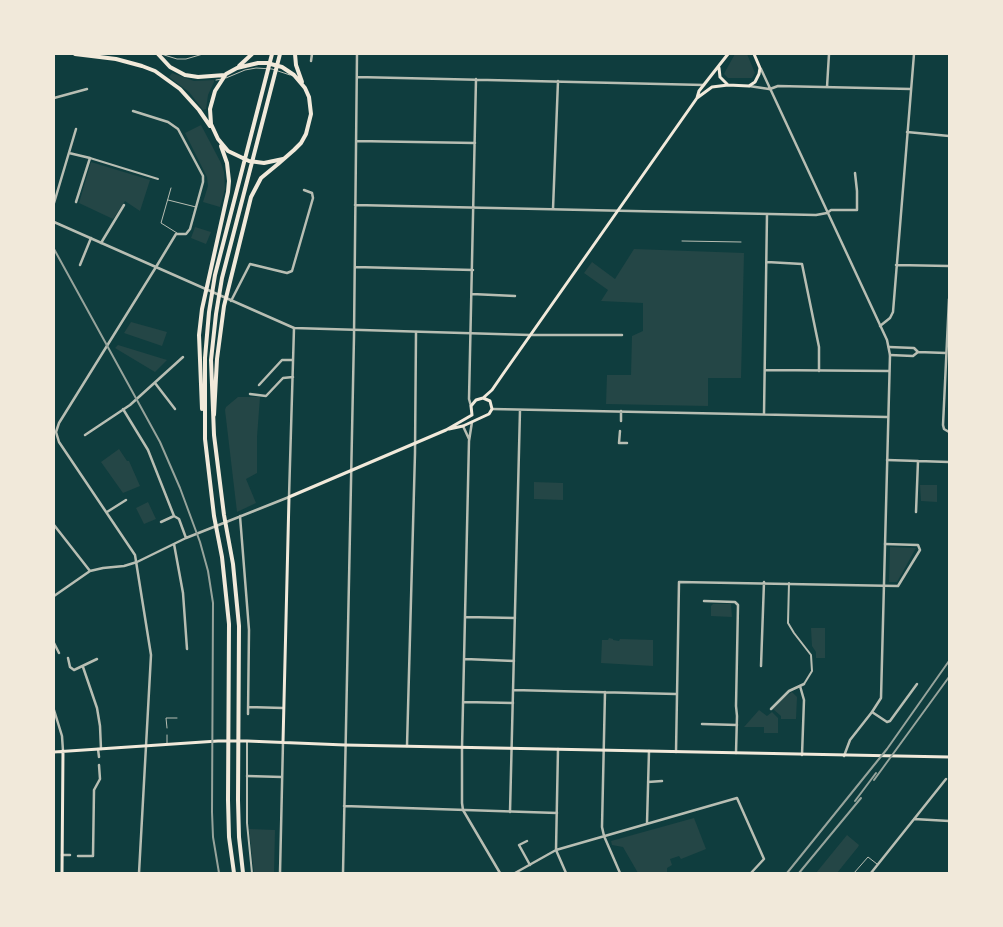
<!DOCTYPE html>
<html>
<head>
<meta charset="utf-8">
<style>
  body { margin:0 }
  #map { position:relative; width:1003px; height:927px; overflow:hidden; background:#0f3d3e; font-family:Literata,serif }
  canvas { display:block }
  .frame { position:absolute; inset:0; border:55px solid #f1e9da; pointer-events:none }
</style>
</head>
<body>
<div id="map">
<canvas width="1003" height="927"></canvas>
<div class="frame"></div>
</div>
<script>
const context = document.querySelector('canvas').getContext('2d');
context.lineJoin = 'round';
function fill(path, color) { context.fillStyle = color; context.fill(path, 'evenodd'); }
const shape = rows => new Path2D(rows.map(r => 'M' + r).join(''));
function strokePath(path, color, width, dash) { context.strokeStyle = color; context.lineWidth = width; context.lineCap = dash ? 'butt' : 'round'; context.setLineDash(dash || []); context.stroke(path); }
const green = shape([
  [735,54,747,54,755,73,752,78,728,78,724,74,726,70],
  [172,73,194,81,214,80,214,82,208,95,206,109,203,110,189,92,169,77],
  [201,125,221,163,224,172,225,189,220,207,203,202,208,186,207,177,185,133],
  [91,162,150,180,140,211,125,201,113,219,79,203],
  [195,227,211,232,206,244,191,238],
  [634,249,744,253,741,378,708,378,708,406,606,404,607,375,631,375,632,336,643,331,643,303,601,301,608,290,584,273,592,262,615,279],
  [131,322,167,332,162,346,124,333],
  [118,345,167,360,155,372,115,348],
  [238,397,260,397,257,437,257,473,246,479,256,503,237,512,225,410,226,407],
  [119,449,127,461,129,461,140,486,123,493,101,462],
  [534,482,563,483,563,500,534,499],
  [920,485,937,485,937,502,921,501],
  [148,502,156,519,144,524,136,508],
  [890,547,916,548,897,582,889,582],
  [713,604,731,604,732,617,711,616,711,606],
  [811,628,825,628,825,658,816,658,816,652,812,646],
  [609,638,613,639,613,640,619,641,620,639,653,640,653,666,601,663,602,640,608,640],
  [792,692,797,697,796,719,781,719,781,716,773,709,785,697],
  [759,710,767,716,772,712,778,718,778,733,764,733,764,727,744,727],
  [694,818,706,849,681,859,679,856,670,859,672,865,667,868,667,873,638,873,623,847,612,845,611,841],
  [249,829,275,830,274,873,254,873],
  [847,835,859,845,858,847,837,873,816,873]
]);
const service = shape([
  [161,54,177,59,186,59,203,54],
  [226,78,245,70,256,68,272,69,290,75],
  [216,80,222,79],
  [171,188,161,223,177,233],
  [168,200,196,207],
  [682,241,741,242],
  [167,728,166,718,177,718],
  [167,735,167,744],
  [854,873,868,857,877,864]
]);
const pedestrian = shape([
  [90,158,158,179],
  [789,583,788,623,794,633,811,655,812,671,804,684],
  [247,741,247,823,252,873]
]);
const minor = shape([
  [311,61,312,54],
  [357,77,704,85],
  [827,87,829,54],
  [770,89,778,86,911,89],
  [54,98,87,89],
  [133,111,168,122,178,129,203,176,203,182,190,229,186,234,176,234,156,267],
  [907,132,949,136],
  [356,141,475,143],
  [69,153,90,158,76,202],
  [54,203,76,129],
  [355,205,816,215,827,213,831,210,857,210,857,191,855,173],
  [553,209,558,81],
  [101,243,124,205],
  [767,262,802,264,819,347,819,371],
  [80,265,91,238],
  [896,265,949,266],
  [355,267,473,270],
  [472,294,515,296],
  [949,299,943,425,944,429,949,432],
  [231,301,250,264,287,273,292,271,313,198,312,193,304,190],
  [880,326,890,318,893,312,914,54],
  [531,335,622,335],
  [889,347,914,348,918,352,946,353],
  [890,355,913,356,918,352],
  [765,370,889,371],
  [155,383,175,409],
  [259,385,282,360,293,360],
  [250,394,266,396,283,378,293,377],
  [471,406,469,399,476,79],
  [123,409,148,450,174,516,179,519,186,538],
  [492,409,887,417],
  [764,414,767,214],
  [621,421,621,411],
  [463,426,469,439],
  [620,431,619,443,627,443],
  [85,435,130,405,183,357],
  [887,460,949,462],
  [107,512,126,500],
  [916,512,918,461],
  [240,516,249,630,248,714],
  [161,522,174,516],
  [54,525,90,571],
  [174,544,183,593,187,649],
  [54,596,90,571,103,568,124,566,137,562,186,538,289,497,294,328],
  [704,601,735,602,738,605,736,706,737,716,736,753],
  [466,617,515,618],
  [54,643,59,653],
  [68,658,70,667,74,670,97,659],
  [465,659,514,661],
  [761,666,764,582],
  [83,667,97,708,100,726,101,749],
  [800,686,804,700,802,755],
  [513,690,676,694],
  [605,692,602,827,604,836,620,873],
  [464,702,513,703],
  [248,707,283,708],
  [771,709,789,691,804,684],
  [54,710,62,736,63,751],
  [872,712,887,722,890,721,917,684],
  [702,724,737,725],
  [407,746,415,453,416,332],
  [462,748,469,441,472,422],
  [98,749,99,757],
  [558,749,556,850,566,873],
  [676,752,679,582,898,586,920,550,918,545,885,544],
  [247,776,282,777],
  [648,782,662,781],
  [344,806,557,813],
  [510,812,520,410],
  [914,819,949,821],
  [647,823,649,751],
  [527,841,519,845,530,865],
  [62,855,70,855],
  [78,856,93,856,94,790,100,779,99,765],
  [139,873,146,746],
  [280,873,283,742],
  [343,873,354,336,357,54],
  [515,873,556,850,737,798,764,859,751,873],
  [871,873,946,779]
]);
const tertiary = shape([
  [761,69,887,340,890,355,881,698,872,712,850,740,844,756],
  [749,86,769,89],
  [54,222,294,328,530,335],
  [146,746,151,655,135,555,59,442,56,432,59,423,156,267],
  [462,748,462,803,463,810,500,873]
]);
const secondary = shape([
  [719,68,720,77,728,85],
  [697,98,699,91,728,54],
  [483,398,492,390,503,374,697,98,712,87,728,85,749,86,755,82,759,74,760,68,754,54],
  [449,429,463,426,489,414,492,409,490,401,483,398,476,400,471,406,472,415],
  [283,742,289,497,446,430,472,415],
  [54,752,218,741,247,741,345,745,949,757],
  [62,873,63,751]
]);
const trunk = shape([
  [75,54,116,59,142,66,155,71,180,89,199,110,210,126],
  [158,54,170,67,185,75,198,77,225,75],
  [295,54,296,65,302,82],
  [239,66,252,54],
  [202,409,199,335,202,309,228,192,229,181,227,163,221,146],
  [214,415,217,359,224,306,251,197,261,178,278,164,294,150,301,143,306,134,311,114,309,97,305,88,294,75,282,67,267,63,258,63,237,68,226,74,215,91,210,109,211,124,218,139,228,151,249,161,264,163,283,159],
  [234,873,229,837,228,800,229,624,222,557,214,516,205,439,205,358,209,312,215,275,272,54],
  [243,873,239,837,238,800,239,626,233,564,224,515,214,435,211,360,216,314,222,278,280,54]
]);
const rail = shape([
  [54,249,160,442,180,488,200,542,208,571,213,603,212,812,213,837,219,873],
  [874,780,949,677],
  [855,801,876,773],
  [787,873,887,749,949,661],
  [799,873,861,798]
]);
fill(green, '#244646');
strokePath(service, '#b8beb3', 1);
strokePath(pedestrian, '#b8beb3', 2);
strokePath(minor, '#b8beb3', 2.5);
strokePath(tertiary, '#b8beb3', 2.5);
strokePath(secondary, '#f1e9da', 3);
strokePath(trunk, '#f1e9da', 4);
strokePath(rail, '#97a49c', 2);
</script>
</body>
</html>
